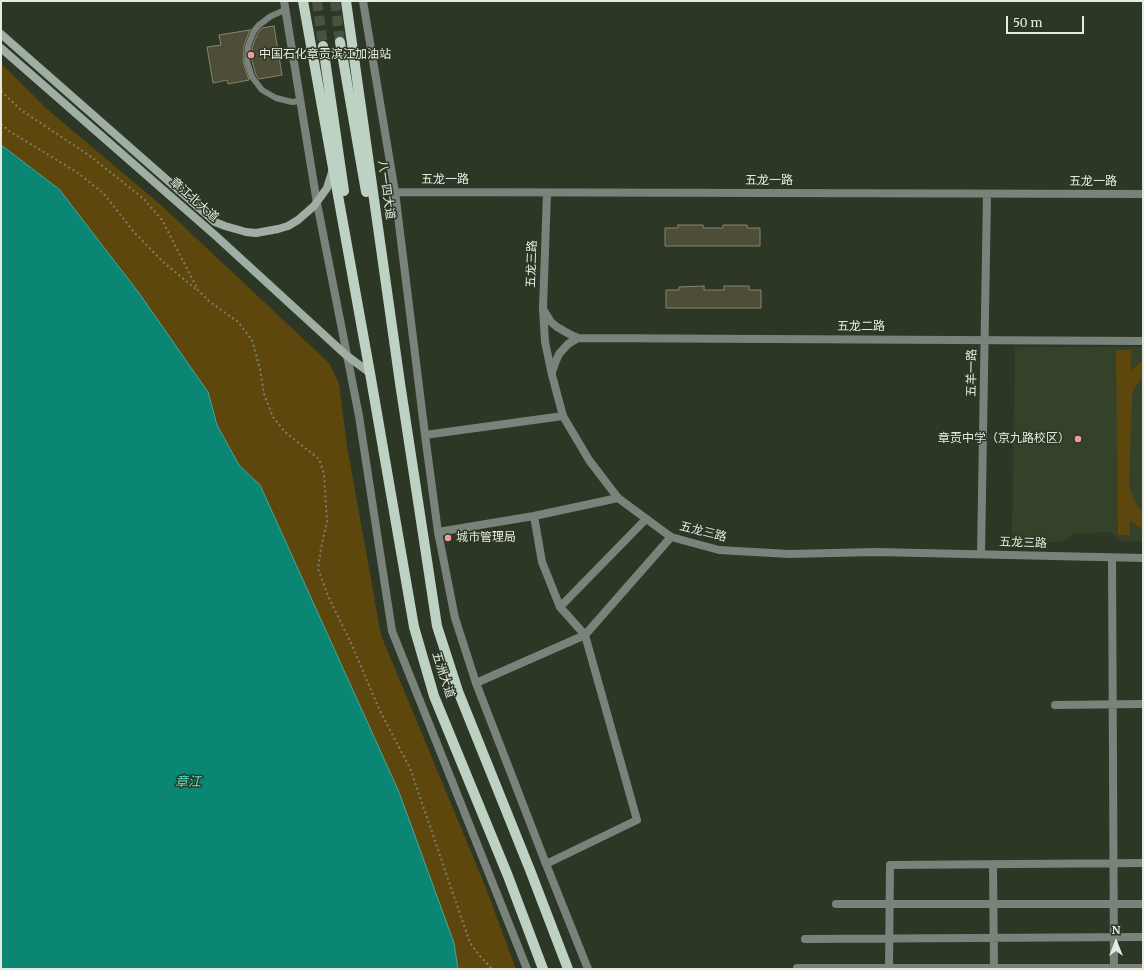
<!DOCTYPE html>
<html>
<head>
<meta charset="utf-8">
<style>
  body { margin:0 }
  #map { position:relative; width:1144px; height:970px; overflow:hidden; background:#2d3725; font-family:Merriweather,serif }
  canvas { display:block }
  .frame { position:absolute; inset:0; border:2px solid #e5ebe0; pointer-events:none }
  .north { position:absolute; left:1096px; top:922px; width:40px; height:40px; -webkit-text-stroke:3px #2d3725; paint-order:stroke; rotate:0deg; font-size:11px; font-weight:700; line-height:16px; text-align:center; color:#e5ebe0 }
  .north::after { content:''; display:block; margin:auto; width:14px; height:18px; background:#e5ebe0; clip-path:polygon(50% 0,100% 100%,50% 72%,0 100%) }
  .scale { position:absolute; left:1006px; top:16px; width:78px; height:18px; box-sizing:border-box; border:2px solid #e5ebe0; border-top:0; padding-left:5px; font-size:12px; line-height:14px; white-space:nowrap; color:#e5ebe0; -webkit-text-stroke:3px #2d3725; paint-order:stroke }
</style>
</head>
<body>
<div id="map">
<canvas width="1144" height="970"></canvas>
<div class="frame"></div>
<div class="north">N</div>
<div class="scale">50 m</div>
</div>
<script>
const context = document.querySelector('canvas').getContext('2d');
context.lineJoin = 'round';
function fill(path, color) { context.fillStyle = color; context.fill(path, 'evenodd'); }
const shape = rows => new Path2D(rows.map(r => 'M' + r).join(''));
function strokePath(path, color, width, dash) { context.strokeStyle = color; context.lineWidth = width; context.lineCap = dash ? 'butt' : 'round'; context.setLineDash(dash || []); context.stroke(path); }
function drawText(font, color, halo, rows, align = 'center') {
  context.font = font + ' Merriweather,"Noto Sans SC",serif'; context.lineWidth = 3; context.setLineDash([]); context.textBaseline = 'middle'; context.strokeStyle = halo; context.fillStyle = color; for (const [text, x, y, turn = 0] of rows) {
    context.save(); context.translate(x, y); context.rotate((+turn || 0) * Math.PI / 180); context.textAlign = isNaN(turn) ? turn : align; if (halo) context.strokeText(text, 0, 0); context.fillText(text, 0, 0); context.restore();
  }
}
const built = shape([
  [1015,347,1143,347,1143,541,1122,541,1109,532,1074,534,1063,542,1021,542,1012,534]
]);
const green = shape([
  [1,63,47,109,162,206,330,364,339,384,347,446,381,635,486,888,516,969,458,969,454,942,308,593,260,485,239,465,217,425,208,392,139,293,59,189,1,145],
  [1116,350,1131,350,1131,371,1143,360,1143,376,1134,389,1132,397,1129,486,1135,502,1143,513,1143,530,1130,520,1130,535,1118,535]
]);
const water = shape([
  [1,145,59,189,139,293,208,392,217,425,239,465,260,485,399,792,454,943,458,969,1,969,1,145]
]);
const building = shape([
  [274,26,282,75,259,79,256,75,252,61,252,47,258,33,262,28,274,26],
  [250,30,244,45,243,62,249,80,228,84,227,80,213,83,207,47,221,45,219,35,250,30],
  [678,225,703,225,703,228,723,228,723,225,747,225,747,228,760,228,760,246,665,246,665,228,678,228,678,225],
  [704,286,704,290,724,290,724,286,749,286,749,290,761,290,761,308,666,308,666,290,679,290,679,287,704,286]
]);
const primaryTunnel = shape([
  [317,1,323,46],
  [335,1,340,42]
]);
const path = shape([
  [1,91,21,110,90,156,144,199,162,220,198,290,210,302,238,322,252,340,260,369,264,394,273,417,285,432,319,459,324,474,327,522,321,548,318,569,328,596,351,643,380,711,410,768,470,943,480,956,492,969],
  [1,124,9,131,78,173,104,194,134,232,162,261,197,290]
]);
const service = shape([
  [285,10,271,16,259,25,254,31,248,46,247,62,252,77,262,90,276,98,292,102,300,101]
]);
const minor = shape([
  [425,435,563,416],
  [534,516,542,562,560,607,585,635,637,820,546,864],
  [438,532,534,516,618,498],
  [1112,558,1114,969],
  [560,607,646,519],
  [476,683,585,635,671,537],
  [1055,705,1143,704],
  [993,864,994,969],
  [836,904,1143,904],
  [805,939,1143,937],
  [797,968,1143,968],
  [889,969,890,865,1143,863]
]);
const tertiary = shape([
  [284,1,317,203,359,416,392,631,527,969],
  [363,1,395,192,425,435,438,532,455,618,476,683,546,864,588,969],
  [395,192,1143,194],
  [547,193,543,308,545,342,552,375,563,416,589,460,618,498,671,537,719,550,789,554,876,552,1143,558],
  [543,309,551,322,557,327,571,335,578,338,1143,341],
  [552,372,556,361,559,354,568,344,578,338],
  [981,554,987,194]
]);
const secondary = shape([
  [1,34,215,222,225,226,246,232,256,233,278,229,288,226,298,220,314,206,327,188,333,169],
  [1,48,216,236,346,355,370,373]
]);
const primary = shape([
  [303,1,370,373,414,627,434,696,508,876,543,969],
  [346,1,400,383,437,626,458,691,530,870,568,969],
  [340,42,366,192],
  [323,46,344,191]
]);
const markers = [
  [251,55,4,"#f49a9f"],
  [1078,439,4,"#f49a9f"],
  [448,538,4,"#f49a9f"]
];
const poiNames = [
  ["中国石化章贡滨江加油站",259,55],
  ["章贡中学（京九路校区）",1070,439,"right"],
  ["城市管理局",456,538]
];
const streetNames = [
  ["五龙一路",445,180],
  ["五龙一路",769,181],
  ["五龙一路",1093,182],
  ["八一四大道",386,190,82],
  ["章江北大道",194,200,41],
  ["五龙三路",532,264,-88],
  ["五龙二路",861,327],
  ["五羊一路",972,373,-89],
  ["五龙三路",703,532,14],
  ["五龙三路",1023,543,2],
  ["五洲大道",443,675,72]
];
const waterNames = [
  ["章江",188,782]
];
fill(built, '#35422a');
fill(green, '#5d470d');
fill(water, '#0c8674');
strokePath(water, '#4da494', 1);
fill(building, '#4d4d38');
strokePath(building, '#85866e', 1);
strokePath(primaryTunnel, '#495241', 10, [10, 5]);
strokePath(path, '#788071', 2, [2, 3]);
strokePath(service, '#79837c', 6);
strokePath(minor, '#79837c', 8);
strokePath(tertiary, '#79837c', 8);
strokePath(secondary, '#a0afa4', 8);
strokePath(primary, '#bed2c4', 10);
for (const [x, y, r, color] of markers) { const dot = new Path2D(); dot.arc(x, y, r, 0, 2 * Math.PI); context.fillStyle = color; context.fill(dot); strokePath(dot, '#2d3725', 1.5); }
drawText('12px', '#e5ebe0', '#2d3725', poiNames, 'left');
drawText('12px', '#e5ebe0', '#2d3725', streetNames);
drawText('italic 13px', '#56e8cd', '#2d3725', waterNames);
</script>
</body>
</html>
